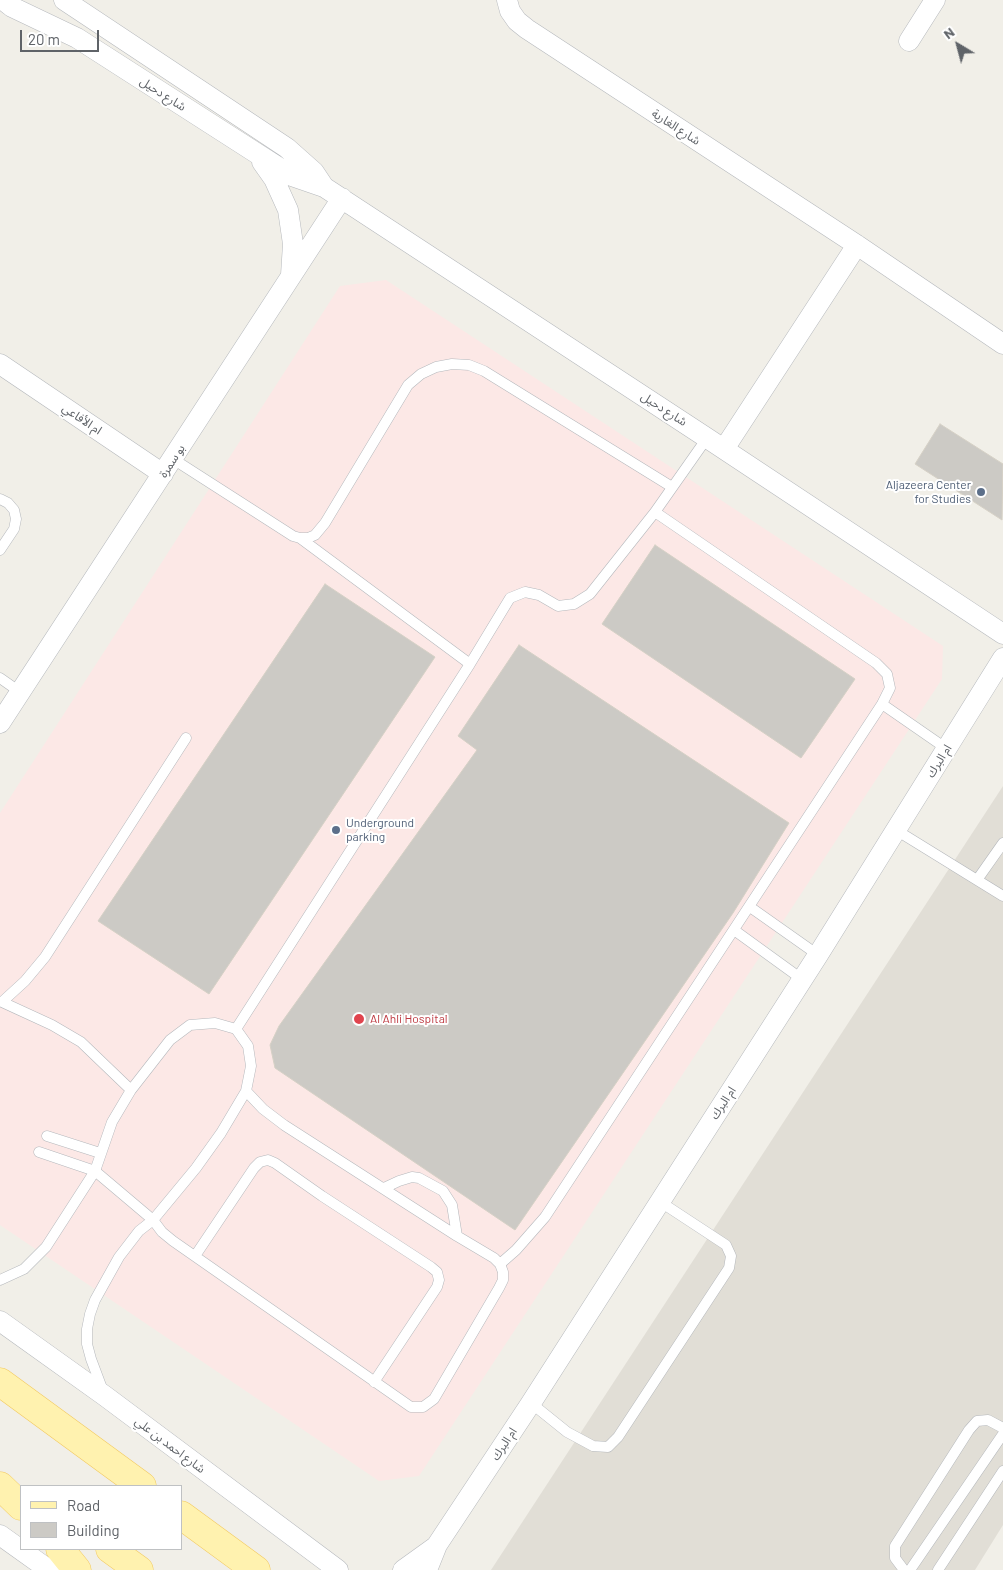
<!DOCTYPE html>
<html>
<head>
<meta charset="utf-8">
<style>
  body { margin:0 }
  #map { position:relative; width:1003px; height:1570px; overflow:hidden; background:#f1efe8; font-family:Barlow,sans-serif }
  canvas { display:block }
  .legend { position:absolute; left:20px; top:1485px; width:162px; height:65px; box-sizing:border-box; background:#fff; border:1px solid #bfc1c3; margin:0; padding:6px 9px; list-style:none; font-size:15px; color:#5f6368 }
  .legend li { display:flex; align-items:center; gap:10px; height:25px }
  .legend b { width:25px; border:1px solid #bfc1c3 }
  .north { position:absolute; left:933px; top:20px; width:50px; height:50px; -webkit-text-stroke:4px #fff; paint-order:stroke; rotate:323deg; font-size:14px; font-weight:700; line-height:20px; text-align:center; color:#5f6368 }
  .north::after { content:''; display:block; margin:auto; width:18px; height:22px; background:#5f6368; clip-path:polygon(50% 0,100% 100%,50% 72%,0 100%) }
  .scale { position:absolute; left:20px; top:30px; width:79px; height:22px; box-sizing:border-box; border:2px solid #5f6368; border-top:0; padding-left:6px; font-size:15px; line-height:18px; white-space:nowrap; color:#5f6368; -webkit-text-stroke:4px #fff; paint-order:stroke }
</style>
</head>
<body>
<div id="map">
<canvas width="1003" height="1570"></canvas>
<ul class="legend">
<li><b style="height:6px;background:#fff2af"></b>Road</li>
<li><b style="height:14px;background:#cccac5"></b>Building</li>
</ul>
<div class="north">N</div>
<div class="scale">20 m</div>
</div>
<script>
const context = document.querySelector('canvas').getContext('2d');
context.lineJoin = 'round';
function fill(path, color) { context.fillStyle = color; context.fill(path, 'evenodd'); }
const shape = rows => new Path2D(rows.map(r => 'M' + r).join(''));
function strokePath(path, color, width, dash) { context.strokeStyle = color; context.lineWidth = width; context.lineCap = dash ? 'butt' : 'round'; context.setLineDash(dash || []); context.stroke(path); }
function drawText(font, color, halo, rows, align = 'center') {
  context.font = font + ' Barlow,"Noto Sans Arabic",sans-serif'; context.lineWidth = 4; context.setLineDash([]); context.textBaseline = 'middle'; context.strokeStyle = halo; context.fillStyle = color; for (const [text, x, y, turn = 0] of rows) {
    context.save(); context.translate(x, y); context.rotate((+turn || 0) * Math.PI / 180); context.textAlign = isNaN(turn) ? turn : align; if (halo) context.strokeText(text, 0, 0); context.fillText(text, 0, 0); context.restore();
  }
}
const education = shape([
  [1003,786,1003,1525,975,1570,491,1570]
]);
const medical = shape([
  [386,280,943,646,942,679,419,1476,379,1481,0,1225,0,813,340,286]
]);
const building = shape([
  [940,424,1003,464,1002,520,915,464,940,424],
  [655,545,855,679,801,758,602,624,655,545],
  [325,584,435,657,209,994,98,921,325,584],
  [519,645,789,823,733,913,515,1230,275,1068,270,1045,279,1026,477,750,458,736,519,645]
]);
const service = shape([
  [173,459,293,536,300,538,308,538,315,535,325,523,408,385,421,374,436,367,452,364,469,365,484,371,672,487],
  [0,499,8,503,14,510,16,519,14,529,0,550],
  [300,538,470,664],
  [0,678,20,692],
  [882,704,947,749],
  [896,830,1003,896],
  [977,880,1003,843],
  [750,907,818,955],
  [734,930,803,980],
  [236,1029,470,664,510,598,525,592,539,595,558,606,574,604,590,594,655,512,707,438],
  [131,1090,81,1042,52,1025,2,1002,25,981,45,957,186,738],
  [47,1136,100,1153],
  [39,1152,95,1171,153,1220,162,1232,173,1241,411,1407,423,1407,434,1399,499,1288,503,1280,503,1272,500,1264,494,1258,457,1236,284,1125,263,1109,246,1091],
  [384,1188,399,1181,412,1177,419,1178,443,1191,452,1205,457,1236],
  [195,1256,254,1168,260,1162,268,1160,275,1163,322,1196,431,1267,437,1272,439,1280,437,1287,374,1382],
  [500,1264,516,1250,545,1217,882,704,890,688,887,674,876,663,655,512],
  [0,1280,24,1269,46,1247,95,1171,112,1122,131,1090,170,1040,190,1025,215,1023,236,1029,248,1046,251,1066,246,1091,221,1133,196,1168,153,1220,139,1231,119,1257,95,1300,90,1314,87,1329,87,1344,91,1359,103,1391],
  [531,1403,567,1432,593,1446,608,1447,618,1437,729,1268,731,1256,726,1245,659,1201],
  [904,1570,895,1558,895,1546,969,1430,977,1421,988,1420,1003,1428],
  [910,1570,1003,1434],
  [938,1570,1003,1471]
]);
const minor = shape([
  [3,0,12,7,77,38,292,176,324,187,707,438,1003,634],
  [64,0,287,148,314,172,324,187],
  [507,0,510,11,517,21,527,29,857,245,1003,344],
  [909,41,935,0],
  [262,162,274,179,288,210,293,244,291,275],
  [0,364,163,474],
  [724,449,857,245],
  [0,723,342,198],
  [0,1321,105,1396,338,1570],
  [0,1535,49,1570],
  [403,1570,435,1547],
  [427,1570,437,1545,531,1403,818,955,1003,658]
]);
const primary = shape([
  [0,1382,142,1486],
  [0,1486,21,1506],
  [181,1515,256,1570],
  [60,1549,77,1570],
  [110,1549,139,1570]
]);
const markers = [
  [981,492,5,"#5c6f8a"],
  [336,830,5,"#5c6f8a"],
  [359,1019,6,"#e0444e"]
];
const streetNames = [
  ["شارع دحيل",163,94,33],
  ["شارع الغارية",676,127,33],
  ["شارع دحيل",664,409,33],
  ["ام الأفاعي",82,419,34],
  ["بو سمرة",172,461,-57],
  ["ام البرك",939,761,-58],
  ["ام البرك",723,1103,-57],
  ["ام البرك",504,1444,-57],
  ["شارع احمد بن علي",170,1445,37]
];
const serviceNames = [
  ["Aljazeera Center",971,485],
  ["for Studies",971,499],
  ["Underground",346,823,"left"],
  ["parking",346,837,"left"]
];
const healthNames = [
  ["Al Ahli Hospital",370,1019]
];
fill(education, '#e1ded6');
fill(medical, '#fce8e6');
fill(building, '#cccac5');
strokePath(building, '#d6d1c6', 1);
strokePath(service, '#b5b8bc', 11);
strokePath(minor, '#b5b8bc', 21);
strokePath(primary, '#f2c960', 29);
strokePath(service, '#fff', 10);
strokePath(minor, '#fff', 20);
strokePath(primary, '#fff2af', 28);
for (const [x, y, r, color] of markers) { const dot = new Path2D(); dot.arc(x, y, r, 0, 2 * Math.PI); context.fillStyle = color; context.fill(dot); strokePath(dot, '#fff', 2); }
drawText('12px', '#5f6368', '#fff', streetNames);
drawText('12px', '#4e5e75', '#fff', serviceNames, 'right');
drawText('12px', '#be3a42', '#fff', healthNames, 'left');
</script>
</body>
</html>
